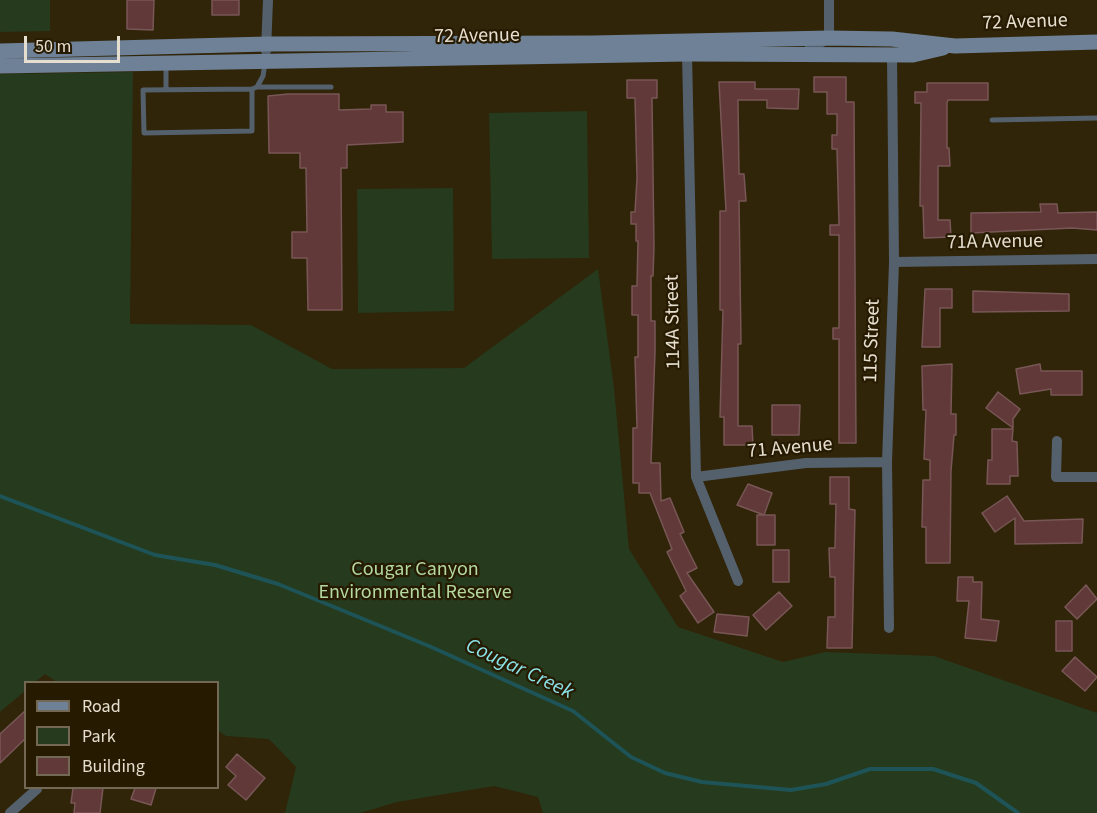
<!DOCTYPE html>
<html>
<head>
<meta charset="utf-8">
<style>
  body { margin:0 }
  #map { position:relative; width:1097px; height:813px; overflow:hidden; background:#302409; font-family:"Source Sans 3",sans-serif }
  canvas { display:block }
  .legend { position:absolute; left:24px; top:681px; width:195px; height:108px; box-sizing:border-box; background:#261a01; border:2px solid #736853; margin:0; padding:8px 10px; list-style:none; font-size:18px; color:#e6decf }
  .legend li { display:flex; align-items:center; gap:12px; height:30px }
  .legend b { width:30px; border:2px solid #736853 }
  .scale { position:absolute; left:24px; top:36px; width:96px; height:27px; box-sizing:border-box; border:3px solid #e6decf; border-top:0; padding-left:8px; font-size:18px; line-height:21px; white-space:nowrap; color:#e6decf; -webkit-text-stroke:4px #261a01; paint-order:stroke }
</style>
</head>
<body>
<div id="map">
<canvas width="1097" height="813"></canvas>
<ul class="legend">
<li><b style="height:8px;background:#6e8196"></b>Road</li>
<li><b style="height:16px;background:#263a1d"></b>Park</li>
<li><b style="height:16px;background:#603938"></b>Building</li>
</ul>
<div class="scale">50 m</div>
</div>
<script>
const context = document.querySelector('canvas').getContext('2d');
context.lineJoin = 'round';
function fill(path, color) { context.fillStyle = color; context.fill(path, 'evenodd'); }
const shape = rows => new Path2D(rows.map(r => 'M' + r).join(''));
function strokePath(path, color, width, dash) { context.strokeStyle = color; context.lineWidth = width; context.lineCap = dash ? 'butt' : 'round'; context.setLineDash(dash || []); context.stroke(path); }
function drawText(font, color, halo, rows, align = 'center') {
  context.font = font + ' "Source Sans 3",sans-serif'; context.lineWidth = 4.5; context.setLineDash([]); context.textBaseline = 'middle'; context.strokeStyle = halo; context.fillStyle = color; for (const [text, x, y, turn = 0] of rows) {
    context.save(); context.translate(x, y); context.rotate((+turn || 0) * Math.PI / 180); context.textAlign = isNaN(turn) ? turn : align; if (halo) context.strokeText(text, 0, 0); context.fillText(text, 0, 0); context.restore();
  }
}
const green = shape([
  [0,0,50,0,50,31,0,32],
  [133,72,130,324,251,325,332,369,464,368,598,269,614,388,629,549,678,627,783,662,825,652,934,656,1097,713,1097,813,543,813,538,797,494,786,397,802,360,813,285,813,296,767,269,739,226,736,218,731,218,682,57,682,45,674,35,682,26,682,25,691,0,712,0,74],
  [587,111,589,258,492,259,489,113],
  [453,188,454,311,358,313,357,189]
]);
const stream = shape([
  [0,496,155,555,215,565,278,584,429,646,573,711,631,757,665,773,702,782,791,790,826,784,870,769,933,769,976,783,1018,813]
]);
const building = shape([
  [127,0,154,0,153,30,127,29,127,0],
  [212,0,239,0,239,15,212,15,212,0],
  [814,77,846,77,846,102,854,102,856,443,839,443,839,339,833,339,833,328,839,328,839,235,830,235,830,225,839,225,837,149,832,149,832,135,837,135,837,114,827,114,827,92,814,92,814,77],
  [627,80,657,80,657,98,652,98,654,247,653,276,651,276,651,321,655,321,655,352,651,463,660,463,661,501,670,498,684,532,680,534,697,568,687,573,714,612,698,623,680,596,686,591,667,552,672,549,650,493,639,493,639,483,633,483,633,428,637,428,635,357,638,357,638,315,632,315,632,286,637,286,638,241,636,241,636,224,631,224,631,212,635,212,637,178,635,98,627,98,627,80],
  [719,82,755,82,755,89,799,89,798,109,767,108,767,100,738,100,739,174,744,174,746,201,739,201,741,344,738,344,738,426,752,426,753,445,724,445,724,417,720,417,723,310,720,310,720,211,726,211,719,82],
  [927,83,988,83,988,100,948,100,947,103,947,148,949,148,950,166,938,166,938,220,950,220,951,237,924,238,923,206,920,206,921,103,915,103,915,92,927,92,927,83],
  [288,94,339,94,339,110,371,109,371,105,386,105,386,112,403,112,403,142,347,145,347,168,341,168,342,310,308,310,307,258,292,258,292,232,307,232,306,168,300,168,300,153,269,153,268,96,288,94],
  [1040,204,1057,204,1058,213,1097,212,1097,230,1072,228,971,233,971,213,1041,212,1040,204],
  [925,289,952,289,952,308,940,308,940,347,922,347,925,289],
  [973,291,1069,294,1069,311,973,312,973,291],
  [952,364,951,414,956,414,956,435,954,435,951,471,950,563,926,563,926,527,922,527,923,480,930,480,930,460,924,459,926,410,923,410,922,366,952,364],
  [1040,364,1041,371,1082,371,1082,395,1051,395,1051,389,1020,394,1016,369,1040,364],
  [998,392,1020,409,1013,419,1013,428,986,408,998,392],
  [772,405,800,405,799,435,772,435,772,405],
  [992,429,1013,429,1012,441,1017,442,1018,476,1010,476,1010,484,987,484,988,460,992,460,992,429],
  [830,477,849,477,849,509,855,510,852,648,827,648,828,617,835,617,835,577,830,577,829,548,835,548,836,504,830,504,830,477],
  [748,484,772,493,764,515,737,505,748,484],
  [1007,496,1024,521,1083,519,1082,543,1015,544,1015,518,995,532,982,513,1007,496],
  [757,515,775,515,775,545,757,545,757,515],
  [773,550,789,550,789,582,773,582,773,550],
  [958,577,973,577,973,582,982,582,981,619,999,621,996,641,965,638,969,601,957,601,958,577],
  [1086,585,1097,599,1077,619,1065,607,1086,585],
  [779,592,792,606,766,630,753,615,779,592],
  [717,614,749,617,747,636,714,632,717,614],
  [1056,621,1072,621,1072,651,1056,651,1056,621],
  [1075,657,1097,677,1085,691,1062,671,1075,657],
  [26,710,26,738,0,763,0,734,26,710],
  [237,754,265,778,246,800,228,785,236,776,226,767,237,754],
  [73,788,103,788,100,813,74,813,75,803,71,803,73,788],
  [135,788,156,788,151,805,131,799,135,788]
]);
const lane = shape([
  [166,64,166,90],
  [257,87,331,87],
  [252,89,252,131,144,133,143,90,252,89,257,87,263,76,265,63],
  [992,120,1097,118]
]);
const street = shape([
  [266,51,268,0],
  [687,54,696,477,738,581],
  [802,54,829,38,829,0],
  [894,262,1097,259],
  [1057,441,1056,477,1097,477],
  [696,477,806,463,887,462],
  [889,628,887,462,894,262,892,55],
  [10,813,37,789]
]);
const secondary = shape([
  [0,51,267,44,593,43,829,38,892,39,955,46,1097,42],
  [0,66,687,54,913,55,943,48]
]);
const streetNames = [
  ["72 Avenue",1025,23,-2],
  ["72 Avenue",477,37,-1],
  ["71A Avenue",995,243,-1],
  ["114A Street",674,322,-91],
  ["115 Street",873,341,-88],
  ["71 Avenue",790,449,-5]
];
const parkNames = [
  ["Cougar Canyon",415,571],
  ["Environmental Reserve",415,594]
];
const waterNames = [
  ["Cougar Creek",519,670,25]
];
fill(green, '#263a1d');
strokePath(stream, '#1e5457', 4);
fill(building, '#603938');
strokePath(building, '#785756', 1.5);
strokePath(lane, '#54616d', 5);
strokePath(street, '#54616d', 10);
strokePath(secondary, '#6e8196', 15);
drawText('20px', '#e6decf', '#261a01', streetNames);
drawText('20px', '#b3d9a1', '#261a01', parkNames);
drawText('italic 21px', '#8ae3e8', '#261a01', waterNames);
</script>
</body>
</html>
